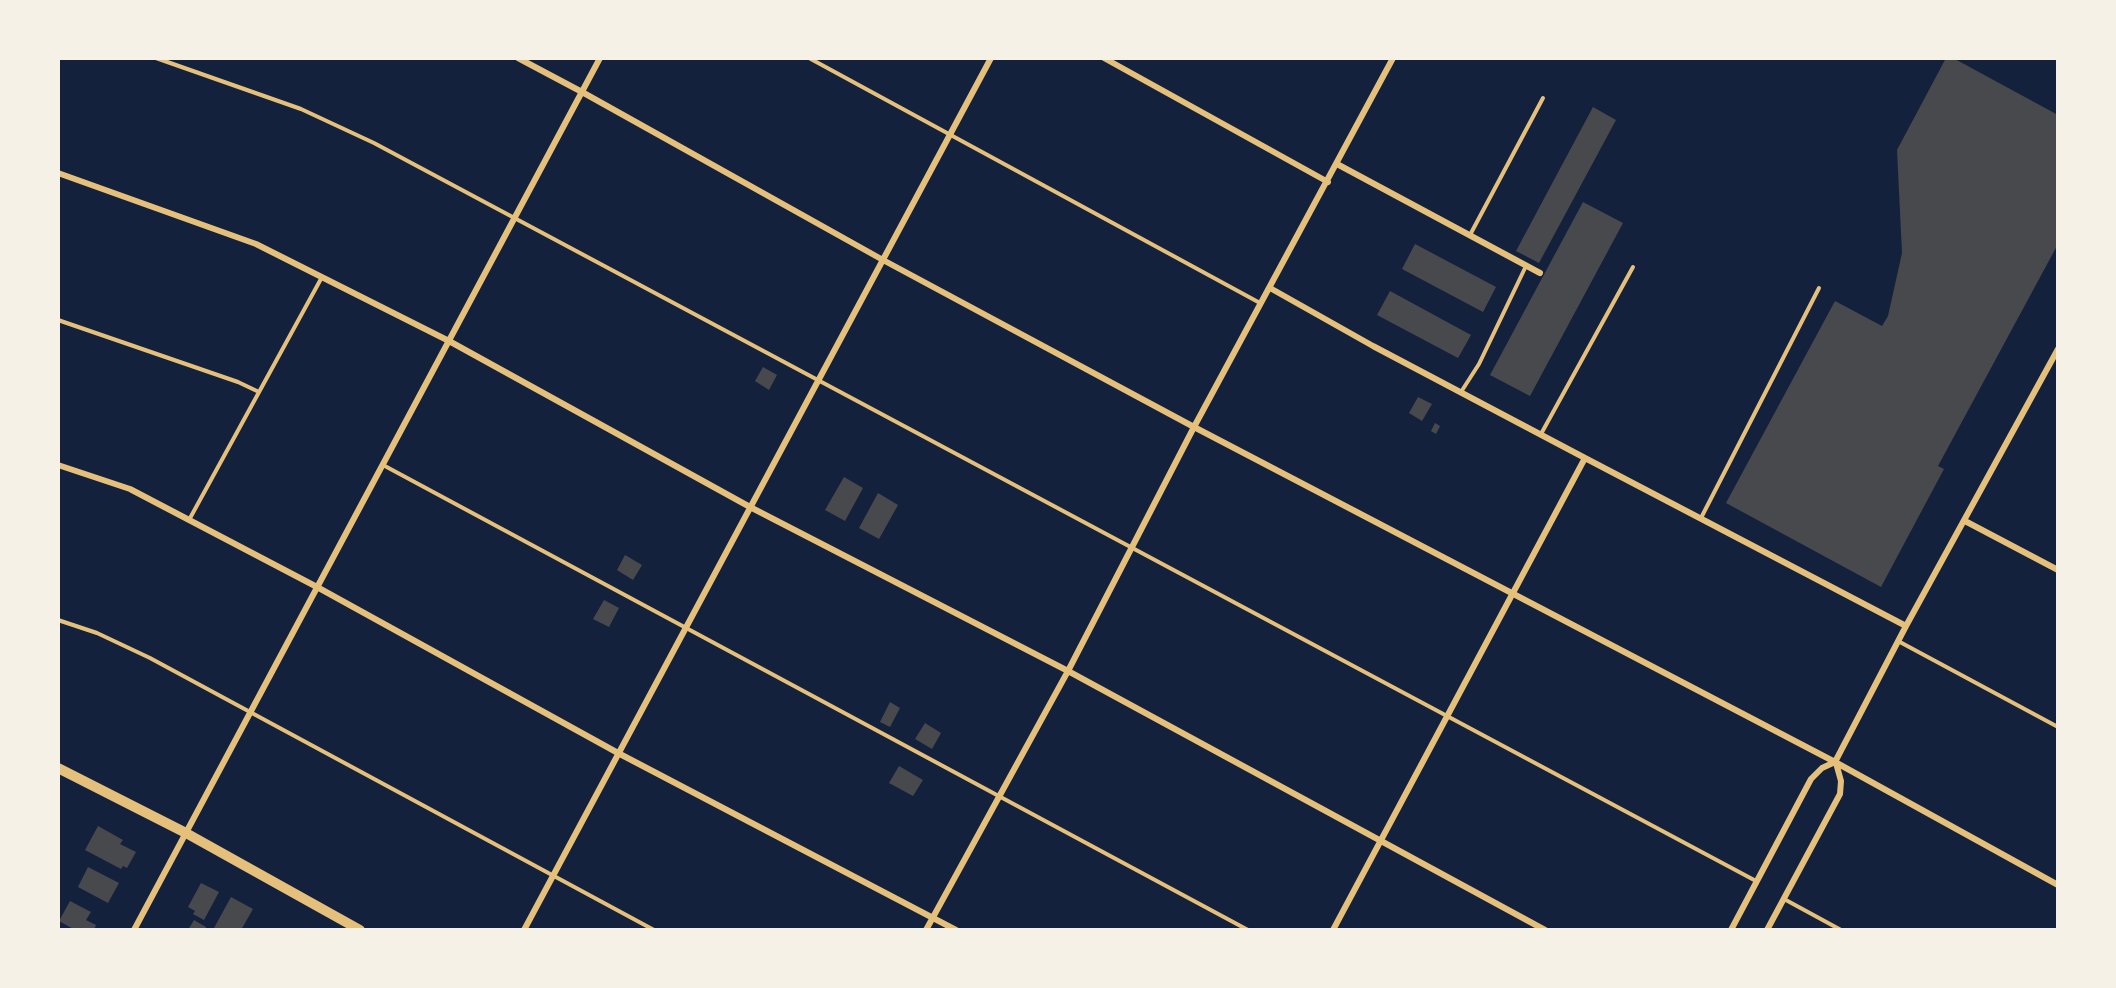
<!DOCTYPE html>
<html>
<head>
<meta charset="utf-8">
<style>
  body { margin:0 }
  #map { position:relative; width:2116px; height:988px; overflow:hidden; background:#14213d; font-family:"Alegreya Sans",sans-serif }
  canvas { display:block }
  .frame { position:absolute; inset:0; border:60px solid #f6f1e7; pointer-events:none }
</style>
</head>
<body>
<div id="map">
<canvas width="2116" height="988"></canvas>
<div class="frame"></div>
</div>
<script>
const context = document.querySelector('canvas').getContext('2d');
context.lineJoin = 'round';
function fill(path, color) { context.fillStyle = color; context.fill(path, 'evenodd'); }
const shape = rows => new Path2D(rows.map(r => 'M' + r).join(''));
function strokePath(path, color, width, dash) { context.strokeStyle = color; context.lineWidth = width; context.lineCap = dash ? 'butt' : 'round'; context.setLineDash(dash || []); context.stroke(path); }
const building = shape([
  [1946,58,1953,58,2058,115,2058,244,1938,466,1944,469,1881,587,1726,503,1835,301,1882,326,1888,316,1902,253,1897,150],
  [1593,107,1616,120,1539,263,1516,251],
  [1583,202,1623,223,1530,396,1490,375],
  [1415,244,1496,287,1483,312,1402,269],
  [1390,291,1471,335,1458,358,1377,315],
  [763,367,777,375,769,390,755,381],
  [1418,397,1432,404,1422,421,1409,413],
  [1435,423,1440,426,1436,434,1431,431],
  [844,477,863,488,845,521,825,510],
  [878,493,898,505,879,539,859,528],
  [625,555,642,565,633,580,617,570],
  [604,600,619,608,609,627,593,619],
  [890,702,900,708,890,727,880,722],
  [925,723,941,733,932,749,915,739],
  [899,766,923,780,913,796,889,783],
  [98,826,123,840,120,844,136,852,127,868,123,866,121,869,85,850],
  [88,867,119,883,108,903,78,887],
  [201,883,219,892,204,920,193,914,195,911,188,907],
  [231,897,253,909,241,930,218,930,214,928],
  [70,901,91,912,86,920,96,925,94,930,75,930,59,921],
  [194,920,206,927,205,930,188,930]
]);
const service = shape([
  [156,58,301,109,374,143,1756,881],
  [809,58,1260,303],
  [1470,235,1543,98],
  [58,320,238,382,259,392],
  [1461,392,1479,364,1526,266],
  [1541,434,1633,267],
  [383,465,1248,930],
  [1701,518,1819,288],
  [189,520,322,277],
  [58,620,97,633,150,658,654,930],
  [1898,641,2058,727],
  [1784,899,1841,930]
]);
const minor = shape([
  [518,58,582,92,883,260,1194,427,1835,762,2058,885],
  [1104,58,1328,182],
  [1337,164,1540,273],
  [58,173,256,244,449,341,750,507,1068,671,1545,930],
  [1270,288,1373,346,1585,458,1906,626],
  [58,465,130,489,317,587,618,753,956,930],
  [1965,521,2058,570],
  [134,930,600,58],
  [524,930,991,58],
  [926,930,1068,671,1194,427,1393,58],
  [1333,930,1585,458],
  [1731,930,1811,779,1822,768,1835,762,1906,626,2058,349],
  [1767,930,1840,794,1841,781,1836,763]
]);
const tertiary = shape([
  [58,768,186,833,360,930]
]);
fill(building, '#48494c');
strokePath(service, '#e5c07b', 4);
strokePath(minor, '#e5c07b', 6);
strokePath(tertiary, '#e5c07b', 10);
</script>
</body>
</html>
